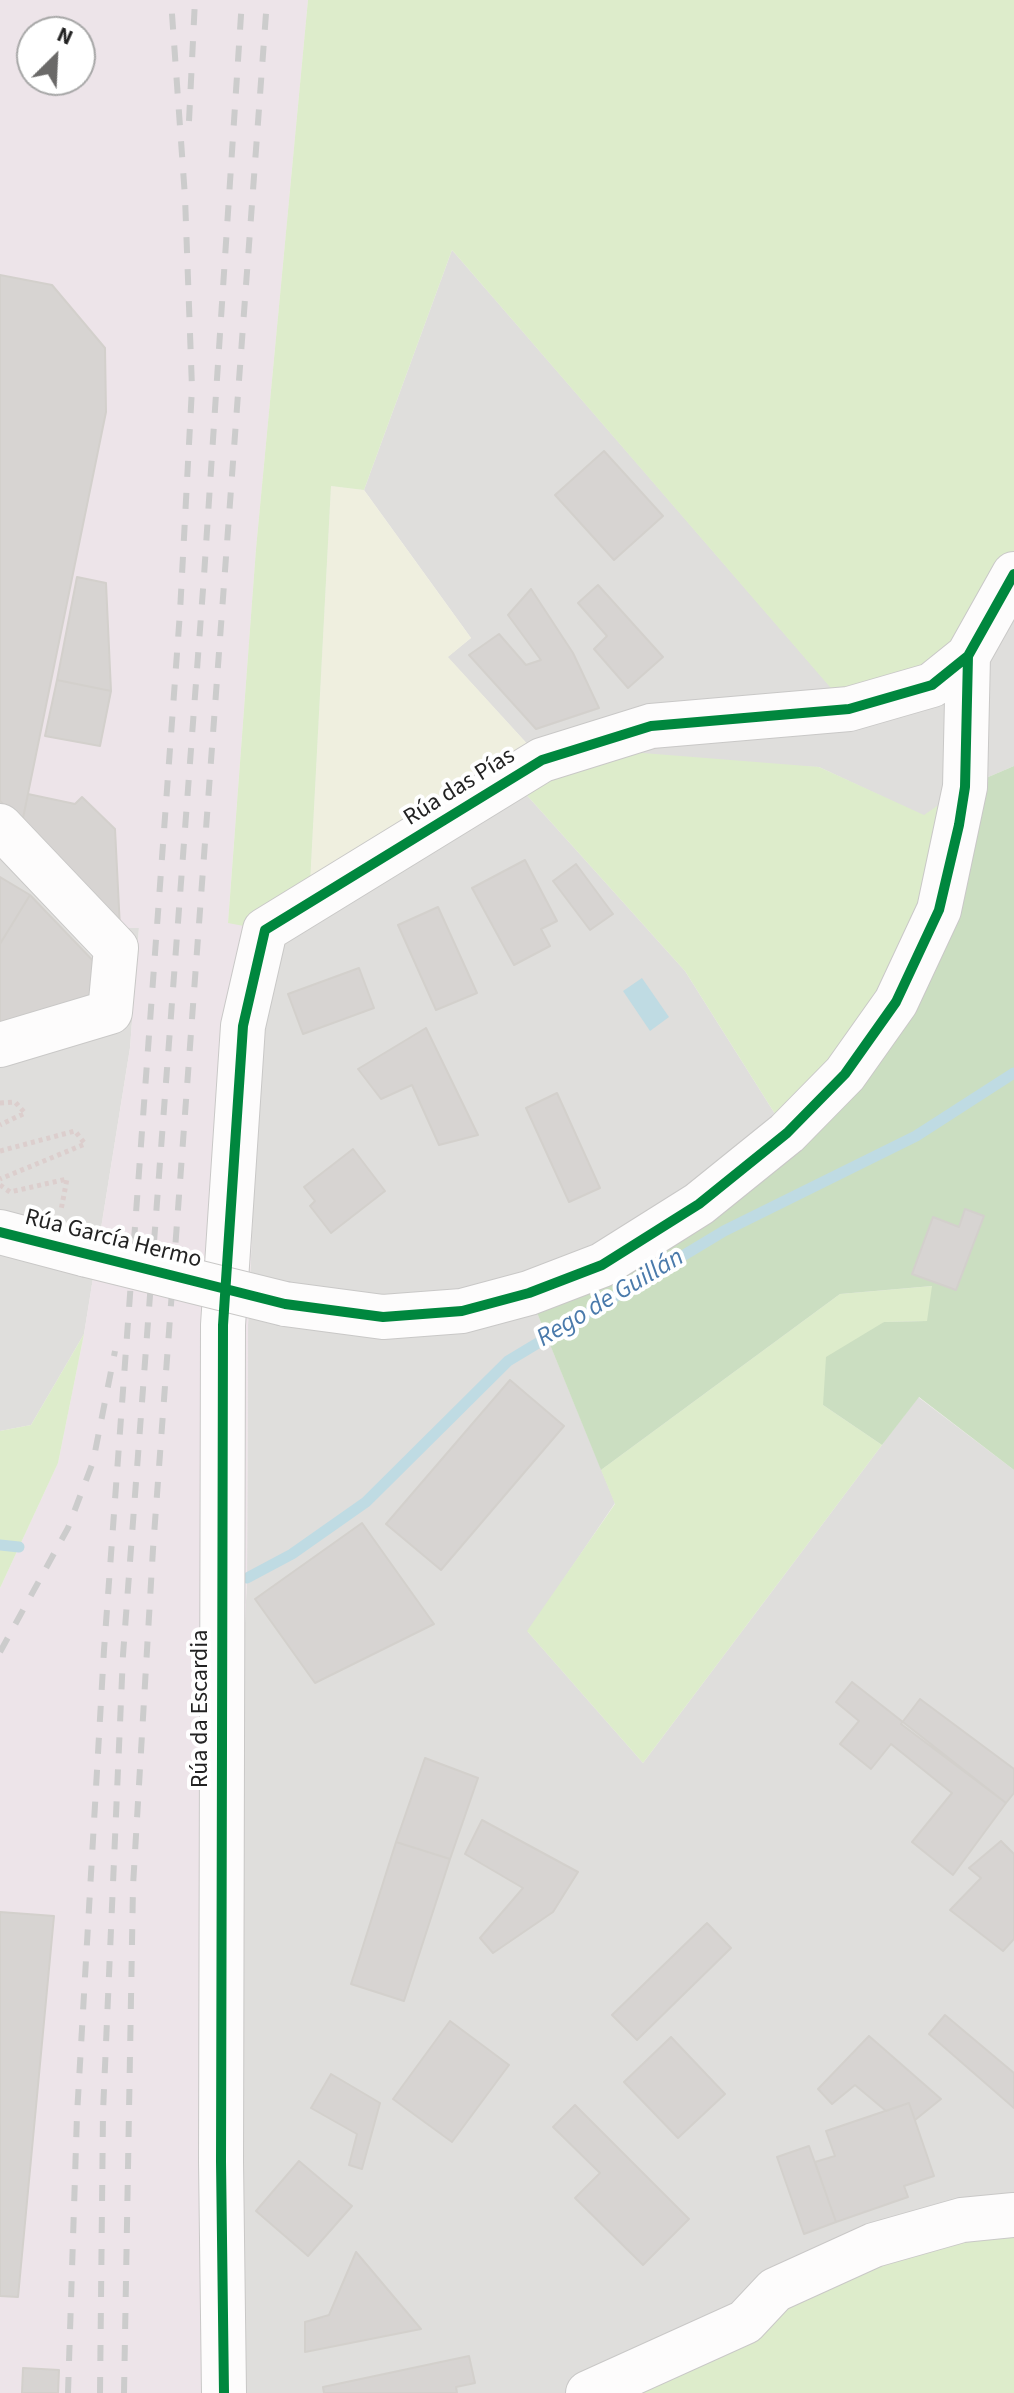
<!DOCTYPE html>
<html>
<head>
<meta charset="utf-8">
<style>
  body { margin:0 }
  #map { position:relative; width:1014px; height:2393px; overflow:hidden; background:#f0eeeb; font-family:"Source Sans 3",sans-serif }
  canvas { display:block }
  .north { position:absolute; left:16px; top:16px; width:80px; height:80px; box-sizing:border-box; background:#fff; border:2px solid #a7a7a7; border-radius:50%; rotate:24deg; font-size:22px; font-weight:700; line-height:32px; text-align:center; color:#222 }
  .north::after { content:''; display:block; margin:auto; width:28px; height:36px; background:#6a6968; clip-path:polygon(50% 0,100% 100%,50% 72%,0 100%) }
</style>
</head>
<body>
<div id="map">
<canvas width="1014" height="2393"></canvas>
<div class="north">N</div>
</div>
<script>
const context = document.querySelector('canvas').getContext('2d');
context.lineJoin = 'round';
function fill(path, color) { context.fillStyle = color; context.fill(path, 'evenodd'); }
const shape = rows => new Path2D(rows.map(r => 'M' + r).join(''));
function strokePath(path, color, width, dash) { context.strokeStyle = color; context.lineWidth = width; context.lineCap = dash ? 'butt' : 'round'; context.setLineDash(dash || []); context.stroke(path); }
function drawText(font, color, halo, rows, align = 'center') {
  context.font = font + ' "Source Sans 3",sans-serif'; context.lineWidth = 8; context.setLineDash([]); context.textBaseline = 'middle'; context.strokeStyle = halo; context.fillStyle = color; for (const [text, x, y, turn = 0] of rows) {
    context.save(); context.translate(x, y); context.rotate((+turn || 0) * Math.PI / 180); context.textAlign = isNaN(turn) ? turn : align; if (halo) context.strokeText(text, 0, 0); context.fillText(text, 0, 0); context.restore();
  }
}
const residential = shape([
  [452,250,849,708,1014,574,1014,766,965,787,924,816,819,767,542,760,447,657,471,638,364,490],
  [514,781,685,971,787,1133,529,1293,615,1503,528,1632,643,1763,918,1397,1014,1470,1014,2215,588,2393,224,2393,221,2161,247,1578,248,1325,265,930],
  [0,801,120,928,139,927,130,1048,84,1334,31,1425,0,1431]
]);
const industrial = shape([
  [0,0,308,0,256,549,228,922,265,930,248,1325,247,1578,221,2161,224,2393,0,2393,0,1588,58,1463,84,1334,130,1048,139,928,120,928,0,801],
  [32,32,80,32,80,80,32,80]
]);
const farmland = shape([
  [331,486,364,490,471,638,448,657,542,760,309,903]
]);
const grass = shape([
  [308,0,1014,0,1014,574,968,656,849,709,452,250,364,490,331,486,309,903,265,930,228,923,256,549],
  [580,748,819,767,924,815,965,787,939,910,787,1133,685,971,514,781],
  [933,1286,928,1321,884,1322,823,1405,882,1445,643,1763,527,1631,615,1504,601,1470,840,1294],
  [84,1334,58,1463,0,1588,0,1431,31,1425],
  [1014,2215,1014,2393,575,2393,775,2290]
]);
const forest = shape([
  [1014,766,1014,1470,919,1397,882,1445,823,1405,826,1357,884,1322,927,1321,932,1286,840,1294,601,1470,529,1293,699,1204,896,1002,965,787]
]);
const water = shape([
  [642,978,669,1017,650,1031,623,991]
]);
const stream = shape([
  [0,1545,19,1547],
  [247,1578,292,1554,366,1502,508,1361,724,1231,916,1136,1014,1073]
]);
const building = shape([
  [0,275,52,285,105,348,106,412,22,823,0,801,0,275],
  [604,451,663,516,614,560,555,495,604,451],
  [77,577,106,583,111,691,57,680,77,577],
  [598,585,663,657,628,688,594,649,607,636,578,603,598,585],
  [531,589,573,653,599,708,536,729,469,655,499,634,526,665,541,660,508,615,531,589],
  [57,680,111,691,100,746,45,736,57,680],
  [28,794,75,804,82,797,115,829,120,928,22,823,28,794],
  [525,860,557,921,541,929,550,946,514,965,472,888,525,860],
  [576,864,613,914,590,930,553,881,576,864],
  [0,877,30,895,0,944,0,877],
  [30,895,100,968,92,1002,0,1027,0,944,30,895],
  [438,907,477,993,436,1010,398,925,438,907],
  [359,968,374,1008,303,1034,288,994,359,968],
  [426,1028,478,1135,439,1145,412,1085,381,1099,358,1069,426,1028],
  [557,1093,600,1188,569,1202,526,1108,557,1093],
  [353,1149,385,1191,331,1233,310,1206,315,1201,304,1187,353,1149],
  [965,1209,984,1216,956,1290,912,1274,933,1217,959,1227,965,1209],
  [510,1380,564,1426,441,1570,386,1524,510,1380],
  [362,1523,434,1624,315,1683,255,1599,362,1523],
  [852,1682,1006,1803,953,1875,912,1842,952,1793,891,1744,871,1769,840,1744,859,1721,836,1702,852,1682],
  [920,1699,1014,1769,1014,1793,1006,1803,901,1724,920,1699],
  [425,1758,478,1778,450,1859,396,1842,425,1758],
  [482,1820,578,1872,553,1912,493,1953,480,1938,523,1888,465,1854,482,1820],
  [1001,1841,1014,1854,1014,1939,1003,1951,950,1910,981,1878,969,1868,1001,1841],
  [396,1842,450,1859,404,2001,351,1984,396,1842],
  [0,1912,54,1916,18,2297,0,2296,0,1912],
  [707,1923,731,1948,637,2040,612,2015,707,1923],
  [945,2015,1014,2073,1014,2108,929,2034,945,2015],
  [450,2021,509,2065,452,2142,393,2099,450,2021],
  [869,2036,941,2099,915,2120,909,2103,886,2111,855,2085,832,2104,818,2089,869,2036],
  [671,2037,725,2094,678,2138,624,2082,671,2037],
  [331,2074,380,2103,362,2169,349,2165,357,2134,311,2108,331,2074],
  [909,2103,934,2176,904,2186,908,2197,836,2222,815,2162,835,2156,826,2131,909,2103],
  [575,2105,689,2219,643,2265,575,2198,600,2173,553,2127,575,2105],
  [809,2146,836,2222,804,2234,777,2157,809,2146],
  [299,2161,352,2206,308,2256,256,2211,299,2161],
  [356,2252,421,2329,305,2352,305,2322,329,2315,356,2252],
  [469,2356,475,2383,456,2387,457,2393,324,2393,323,2387,469,2356],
  [23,2368,59,2370,58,2393,22,2393,23,2368]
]);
const path = shape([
  [0,1103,15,1102,25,1113,0,1125],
  [0,1151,75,1131,85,1144,0,1179],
  [0,1185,10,1192,67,1179,61,1210]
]);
const minor = shape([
  [0,826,116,948,110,1012,0,1045],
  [0,1232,87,1255],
  [285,1304,383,1317,462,1311,529,1293,602,1265,699,1204,787,1133,845,1074,896,1002,939,910,965,787,968,656,1014,574],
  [224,2393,221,2161,223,1325,243,1026,265,930,542,760,651,726,849,709,932,685,968,656],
  [588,2393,745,2322,775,2290,874,2245,962,2220,1014,2215]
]);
const rail = shape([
  [189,121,195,0],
  [0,1652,68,1528,93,1462,115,1351],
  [68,2393,77,2115,104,1650,180,612,192,388,185,197,171,0],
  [100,2393,103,2112,123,1655,204,576,242,0],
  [124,2393,133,1886,153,1549,267,0]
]);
const minorBridge = shape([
  [87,1255,285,1304]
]);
const cycleway = shape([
  [0,1232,285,1304,383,1317,462,1311,529,1293,602,1265,699,1204,787,1133,845,1074,896,1002,939,910,959,825,965,787,968,656,1014,574],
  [224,2393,221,2161,223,1325,243,1026,265,930,542,760,651,726,849,709,932,685,968,656]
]);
const streetNames = [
  ["Rúa das Pías",460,788,-32],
  ["Rúa García Hermo",113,1240,14],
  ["Rúa da Escardia",202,1709,-90]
];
const waterNames = [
  ["Rego de Guillán",611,1299,-31]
];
fill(residential, '#dfdedc');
fill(industrial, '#ede4e9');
fill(farmland, '#efefdf');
fill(grass, '#ddeccb');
fill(forest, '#cbdec1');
fill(water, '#bfdbe3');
strokePath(stream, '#bfdbe3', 11);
fill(building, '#d7d4d2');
strokePath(building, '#d3d0cc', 2);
strokePath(minor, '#c9c8c7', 46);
strokePath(path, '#dccecd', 5, [4, 4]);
strokePath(minor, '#fdfcfc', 44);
strokePath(rail, '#ccc', 6, [16, 16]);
strokePath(minorBridge, '#c9c8c7', 46, []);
strokePath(minorBridge, '#fdfcfc', 44);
strokePath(cycleway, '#00873e', 10);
drawText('24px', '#222', '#fff', streetNames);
drawText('italic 26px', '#4a7aab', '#fff', waterNames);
</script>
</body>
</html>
